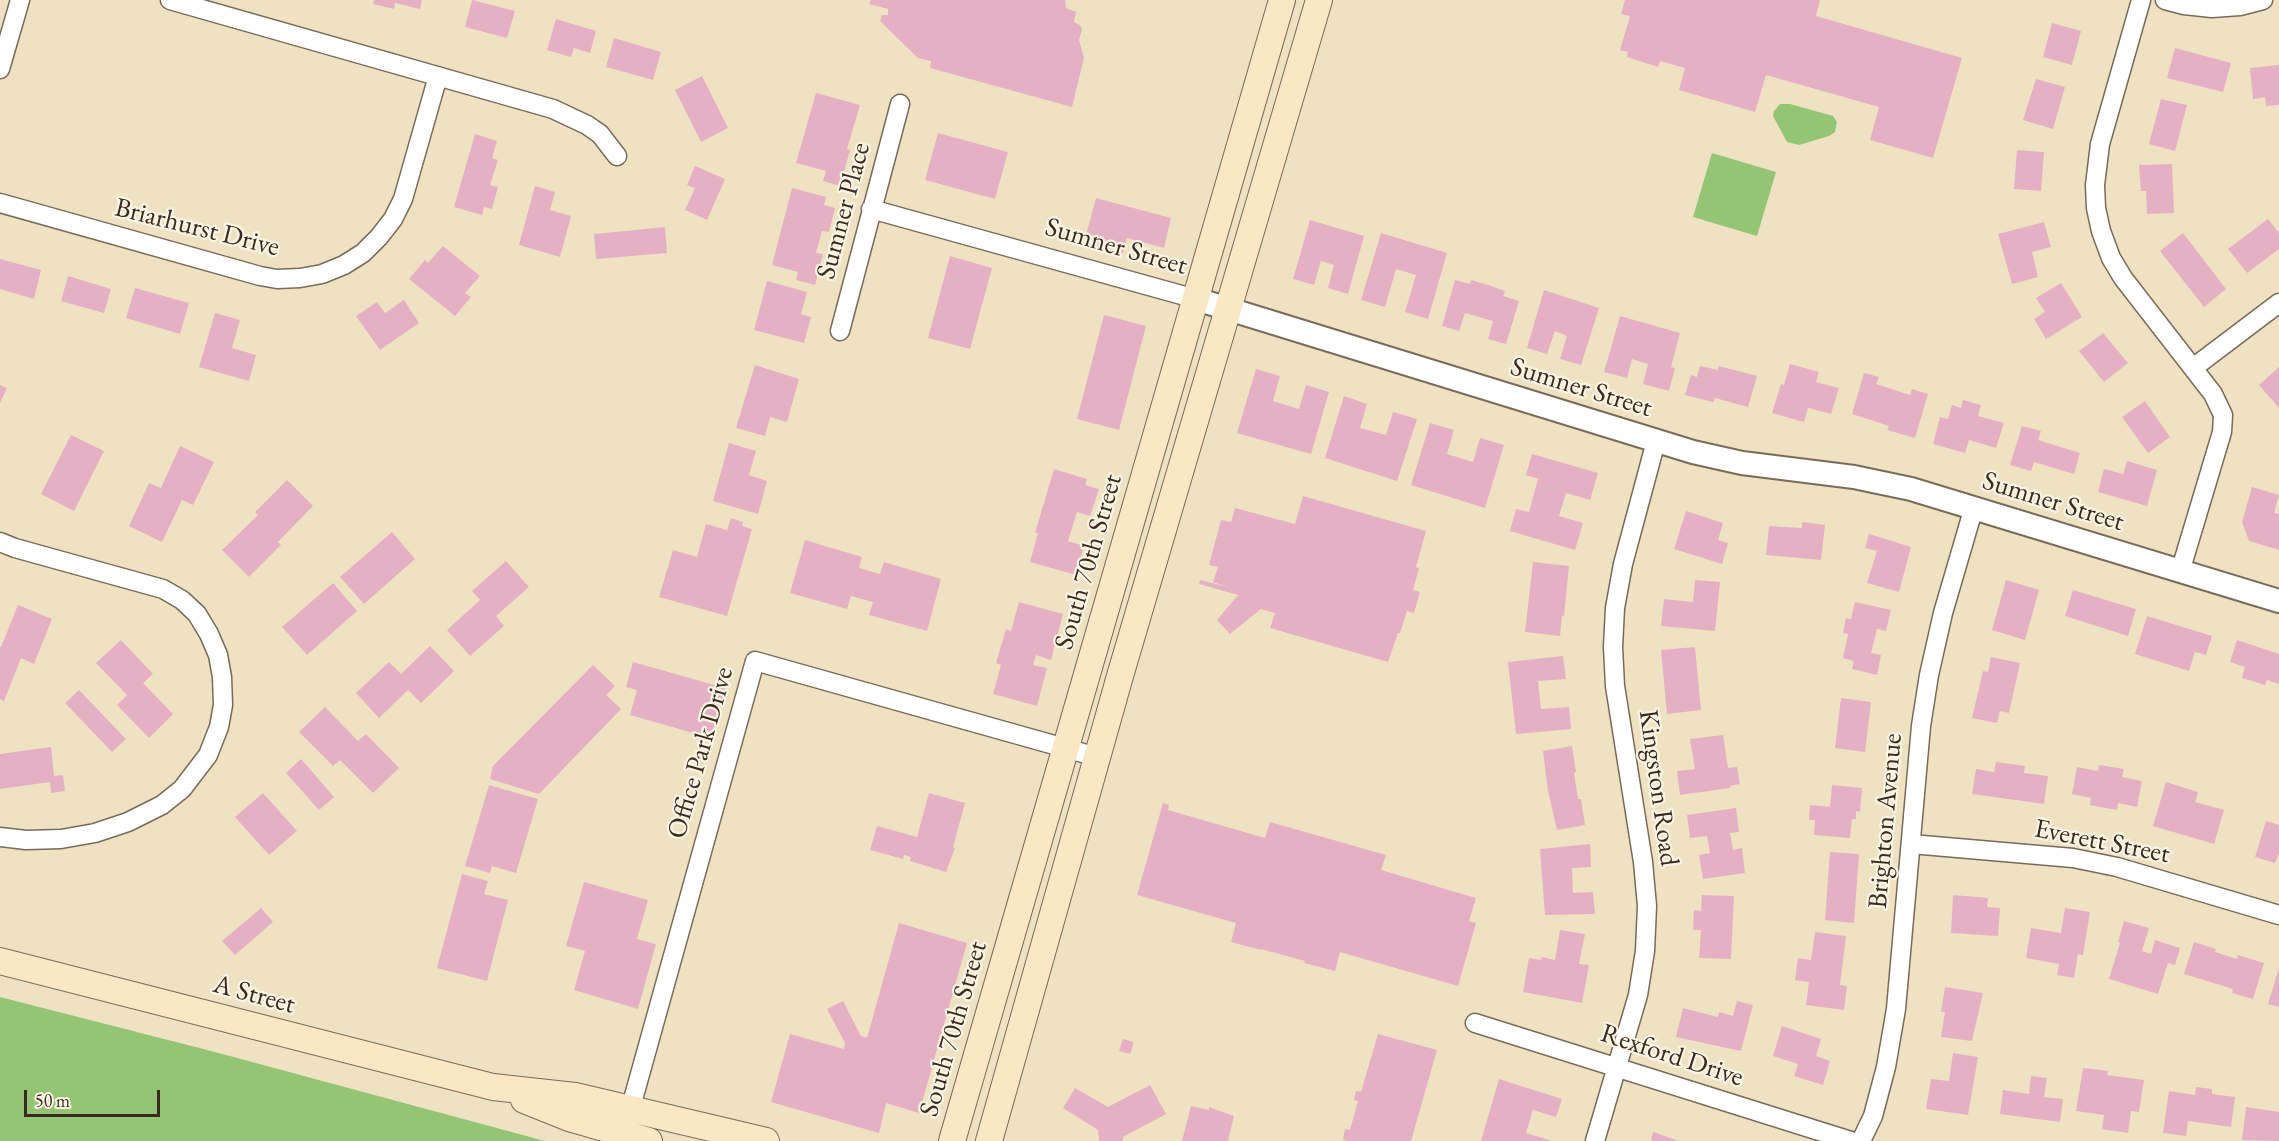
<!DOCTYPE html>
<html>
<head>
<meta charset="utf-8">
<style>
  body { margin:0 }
  #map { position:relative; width:2279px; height:1141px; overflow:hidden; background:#efe2c3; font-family:"EB Garamond",serif }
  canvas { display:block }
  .scale { position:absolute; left:24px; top:1090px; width:136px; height:27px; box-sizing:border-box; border:3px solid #3b2a1e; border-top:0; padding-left:8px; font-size:18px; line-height:21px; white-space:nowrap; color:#3b2a1e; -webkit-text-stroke:4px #fcf5e5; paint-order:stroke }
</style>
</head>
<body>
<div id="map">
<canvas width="2279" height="1141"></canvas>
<div class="scale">50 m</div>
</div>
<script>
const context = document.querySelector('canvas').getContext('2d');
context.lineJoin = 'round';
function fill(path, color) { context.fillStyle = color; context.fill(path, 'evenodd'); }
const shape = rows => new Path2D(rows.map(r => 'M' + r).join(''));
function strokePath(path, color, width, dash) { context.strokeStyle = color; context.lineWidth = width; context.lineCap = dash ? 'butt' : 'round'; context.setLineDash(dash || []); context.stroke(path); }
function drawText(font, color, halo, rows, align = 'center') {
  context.font = font + ' "EB Garamond",serif'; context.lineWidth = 4.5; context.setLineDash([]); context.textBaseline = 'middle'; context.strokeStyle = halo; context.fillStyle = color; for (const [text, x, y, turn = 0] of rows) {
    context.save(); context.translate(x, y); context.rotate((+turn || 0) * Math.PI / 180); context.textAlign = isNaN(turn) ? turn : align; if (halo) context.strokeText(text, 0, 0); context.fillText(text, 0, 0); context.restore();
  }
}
const green = shape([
  [1780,104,1790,104,1833,116,1837,122,1835,132,1829,136,1799,145,1787,142,1773,116,1774,111],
  [1712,153,1776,172,1757,236,1693,217],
  [0,997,215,1052,545,1141,0,1141]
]);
const building = shape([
  [374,0,422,0,420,9,395,3,394,9,373,4],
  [472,0,515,11,507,38,465,27],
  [871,0,1065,0,1066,8,1076,12,1074,22,1080,25,1082,29,1079,40,1084,58,1072,107,930,68,931,61,918,58,880,21,882,15,888,15,888,9,869,4],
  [1625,0,1820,0,1816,16,1962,58,1933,158,1870,140,1879,107,1766,75,1755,112,1679,90,1685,68,1660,61,1658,67,1627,57,1628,52,1620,50,1630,16,1621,14],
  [556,19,596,31,590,53,574,48,571,57,547,50],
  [2052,23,2081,31,2072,65,2043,57],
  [614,38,661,52,653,80,606,67],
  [2175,48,2231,63,2223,92,2167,78],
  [2279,65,2279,105,2266,106,2265,97,2253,99,2250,68],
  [702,76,728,128,701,142,675,90],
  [2036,79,2065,87,2053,129,2023,120],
  [816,93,860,105,847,149,850,150,840,186,823,181,826,171,796,163],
  [2161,99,2187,105,2175,151,2149,144],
  [938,133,1008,152,995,199,925,180],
  [475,134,497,141,492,158,498,160,490,185,498,187,492,209,484,207,482,215,454,207],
  [2017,150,2044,152,2041,191,2014,189],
  [2172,164,2174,213,2147,214,2146,191,2141,191,2139,165],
  [695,166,725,179,707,220,685,210,695,188,687,185],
  [535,186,555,192,550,210,571,216,560,257,519,245],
  [792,188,826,197,824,205,835,208,829,232,822,231,816,253,823,254,815,285,796,280,798,272,772,265],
  [1096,198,1171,218,1164,248,1127,238,1123,253,1084,243],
  [2268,219,2279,233,2279,249,2247,273,2228,249],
  [1310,220,1364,236,1348,294,1328,288,1334,265,1321,261,1314,285,1293,279],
  [2044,222,2051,247,2032,252,2038,277,2012,284,1998,234],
  [665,227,667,253,596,259,594,234],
  [1381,233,1447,253,1428,319,1405,312,1416,275,1396,269,1385,307,1361,300],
  [2183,233,2226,289,2204,307,2160,251],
  [443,246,480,276,465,293,471,297,455,316,409,279,425,260,428,263],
  [950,256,992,268,970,349,928,338],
  [0,259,41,270,34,299,0,289],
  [68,276,111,289,104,313,61,301],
  [1455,280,1470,284,1471,280,1488,285,1505,291,1503,296,1519,301,1506,344,1488,339,1493,321,1465,313,1459,331,1442,326],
  [767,281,807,292,801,314,811,317,804,343,754,330],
  [2061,283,2082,317,2046,339,2034,319,2045,312,2036,298],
  [135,288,189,303,180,334,126,318],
  [1544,290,1599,308,1581,365,1560,359,1567,336,1555,331,1547,354,1527,348],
  [404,300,419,323,380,350,356,316,377,302,385,313],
  [215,313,240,320,232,348,256,355,249,381,199,367],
  [1104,315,1146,326,1119,430,1077,419],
  [1620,316,1680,333,1671,367,1675,368,1669,391,1643,384,1648,364,1632,359,1627,378,1604,372],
  [2103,333,2128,363,2104,382,2079,351],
  [1790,364,1819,372,1816,382,1839,388,1831,414,1808,408,1804,422,1772,413,1781,384,1784,385],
  [755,365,799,379,787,422,770,417,765,436,736,428],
  [1700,366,1718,370,1719,366,1757,376,1748,407,1715,398,1713,402,1685,395,1691,375,1697,377],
  [2279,367,2279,408,2259,385],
  [1256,369,1280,376,1273,401,1299,409,1306,385,1329,392,1311,454,1237,433],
  [1864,373,1879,377,1876,384,1910,395,1912,389,1928,394,1915,438,1887,430,1889,426,1852,414],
  [0,385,7,388,0,403],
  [1344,396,1367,404,1360,428,1386,435,1393,412,1417,419,1397,481,1325,458],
  [1963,400,1981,405,1978,416,2004,423,1996,448,1969,440,1965,453,1933,444,1940,417,1948,419,1952,405,1961,408],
  [2145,401,2170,437,2148,453,2122,417],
  [1430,423,1454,430,1447,454,1473,462,1480,438,1504,445,1485,508,1411,485],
  [2022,426,2041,431,2038,440,2080,453,2074,474,2034,462,2031,471,2010,465],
  [71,435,104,451,74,511,41,494],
  [729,443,756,451,749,475,767,481,758,514,713,501],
  [180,446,214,462,193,505,182,500,162,542,129,526,149,483,161,488],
  [1532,454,1598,473,1590,500,1566,493,1559,516,1583,523,1575,550,1510,531,1516,509,1529,512,1538,479,1526,475],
  [2127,461,2157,470,2147,506,2098,492,2104,469,2123,474],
  [1054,469,1087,479,1085,485,1099,489,1090,516,1077,512,1068,541,1084,546,1076,575,1030,562,1038,533,1035,533],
  [287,480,313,506,278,542,281,545,249,577,222,550,258,515,255,512],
  [2252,487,2279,495,2274,513,2279,514,2279,550,2249,541,2242,522],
  [1303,496,1426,531,1416,567,1419,568,1413,590,1420,592,1414,613,1407,611,1400,633,1398,633,1388,662,1270,628,1275,613,1261,609,1230,634,1217,620,1238,595,1199,584,1200,580,1224,586,1213,582,1218,567,1209,565,1221,520,1231,522,1235,508,1295,524],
  [1686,511,1723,523,1718,540,1728,543,1722,564,1674,549],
  [731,518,743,522,742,526,752,529,727,616,659,597,673,550,697,557,706,524,727,530],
  [1802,522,1825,525,1821,560,1766,555,1769,526,1802,528],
  [392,532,415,559,364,604,340,577],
  [1869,534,1911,547,1899,592,1867,583,1877,551,1865,548],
  [805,540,862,557,859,568,880,574,884,562,941,579,927,631,869,615,873,602,851,596,847,609,790,593],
  [506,561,529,587,496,616,504,626,470,656,447,630,480,600,472,591],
  [1533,562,1569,566,1564,616,1562,616,1560,636,1525,632],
  [1695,580,1720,582,1715,631,1661,626,1664,599,1693,602],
  [2006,580,2039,590,2025,640,1992,630],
  [333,583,357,611,307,655,282,627],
  [2073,590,2136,609,2128,636,2065,616],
  [1019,602,1063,614,1051,660,1036,655,1033,665,1047,668,1037,706,993,694,1001,665,996,663,1006,629,1011,631],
  [1855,602,1891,610,1886,631,1877,629,1871,653,1881,655,1877,675,1852,669,1854,661,1843,658,1848,634,1843,633,1846,618,1851,619],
  [18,605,52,619,34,664,21,658,4,701,0,699,0,647,1,647],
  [2147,616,2212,636,2206,655,2195,652,2189,671,2135,654],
  [121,640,153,674,143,683,173,714,149,738,117,705,127,695,96,663],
  [2237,640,2279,654,2279,684,2267,680,2265,685,2242,678,2245,667,2230,662],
  [430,646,454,671,421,703,408,690,379,718,356,693,389,662,401,674],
  [1695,647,1701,710,1667,714,1661,650],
  [1563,656,1566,679,1538,681,1541,709,1569,707,1571,729,1516,734,1508,662],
  [1991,657,2020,663,2009,713,2000,711,1997,723,1972,718,1983,671,1988,672],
  [633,662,725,688,711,738,630,715,637,690,626,687],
  [593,665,615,686,606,695,621,709,539,794,490,779,493,766],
  [79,690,126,739,112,752,65,703],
  [1841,698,1871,702,1865,752,1835,748],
  [325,707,358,741,366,734,399,768,373,793,340,760,333,766,299,732],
  [1723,735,1728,768,1737,767,1740,784,1730,786,1730,788,1680,795,1677,771,1695,769,1690,739],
  [1572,746,1576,772,1574,773,1578,799,1581,799,1585,825,1557,830,1548,791,1543,751],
  [51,747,54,776,63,775,65,791,51,793,50,782,0,789,0,754],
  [301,759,334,797,319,810,286,773],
  [1996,762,2025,766,2024,773,2048,776,2044,804,1972,794,1976,769,1994,772],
  [2099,765,2124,769,2122,777,2142,781,2137,807,2118,803,2117,810,2090,805,2091,798,2072,794,2077,767,2098,771],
  [2166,782,2198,792,2195,802,2224,810,2214,844,2153,826],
  [489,785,538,799,516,873,492,866,490,873,465,866],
  [1832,785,1862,788,1860,812,1856,811,1856,819,1852,819,1850,838,1814,835,1815,820,1809,820,1810,805,1830,807],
  [263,793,297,831,269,855,235,817],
  [929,793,965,803,953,847,955,848,946,872,910,861,911,857,904,855,903,859,870,850,877,826,917,837],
  [1163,803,1169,805,1168,810,1265,838,1270,822,1386,855,1381,870,1476,898,1469,921,1476,923,1458,986,1340,952,1335,971,1304,963,1305,961,1261,949,1261,950,1231,942,1236,923,1137,895],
  [1736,808,1739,832,1730,833,1733,850,1742,848,1745,873,1703,879,1699,855,1710,853,1707,836,1690,838,1687,815],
  [2266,821,2279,825,2279,853,2275,863,2255,857],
  [1590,844,1591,867,1572,868,1573,893,1593,892,1595,914,1545,915,1540,849],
  [1830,852,1859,854,1854,923,1825,920],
  [462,874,488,881,484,894,508,900,487,981,437,968],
  [584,882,648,900,637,939,656,944,638,1009,574,990,585,951,566,946],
  [1702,895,1734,896,1731,959,1699,958,1701,930,1693,930,1694,910,1701,911],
  [1953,895,1988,898,1987,907,2000,908,1998,936,1951,933],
  [261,908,273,922,235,955,222,941],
  [2065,908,2090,912,2083,955,2078,954,2074,978,2057,975,2059,964,2026,958,2031,928,2061,933],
  [2124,921,2149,928,2142,951,2151,954,2155,940,2180,948,2175,965,2168,963,2158,994,2109,979,2120,943,2118,942],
  [899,923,967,943,919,1113,886,1103,879,1133,771,1102,790,1034,844,1049,845,1043,827,1009,843,1001,861,1036,867,1038],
  [1560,930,1585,934,1579,964,1589,965,1582,1003,1523,992,1529,958,1541,960,1542,957,1555,960],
  [1815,932,1846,936,1840,985,1847,986,1844,1010,1806,1005,1809,982,1795,980,1798,958,1811,960],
  [2194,942,2216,949,2215,952,2237,959,2238,955,2264,963,2253,999,2232,993,2233,989,2184,974],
  [2279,968,2279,1007,2268,1004],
  [1945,987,1983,993,1972,1041,1941,1037,1945,1012,1941,1012],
  [1737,1001,1753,1005,1741,1051,1676,1037,1683,1008,1718,1017,1719,1012,1733,1016],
  [1782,1026,1821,1039,1816,1056,1830,1061,1823,1085,1794,1076,1798,1064,1773,1056],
  [1378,1034,1437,1050,1411,1141,1347,1141,1343,1139,1345,1129,1350,1130,1358,1101,1354,1100,1356,1091,1361,1092],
  [1123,1039,1134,1042,1130,1054,1119,1051],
  [1953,1053,1978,1057,1968,1115,1926,1109,1931,1079,1949,1081],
  [2083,1068,2108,1071,2107,1075,2144,1080,2139,1112,2131,1111,2128,1133,2102,1129,2104,1115,2076,1111],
  [2031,1076,2047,1078,2044,1097,2063,1099,2060,1122,2000,1114,2003,1090,2029,1094],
  [1499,1079,1562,1099,1556,1117,1533,1110,1526,1133,1552,1141,1481,1141],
  [1150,1085,1166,1114,1123,1137,1123,1141,1099,1141,1098,1130,1063,1108,1075,1088,1108,1107],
  [2196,1087,2212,1089,2212,1094,2235,1097,2231,1127,2188,1121,2186,1136,2163,1133,2169,1091,2195,1095],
  [1191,1106,1209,1110,1209,1107,1234,1116,1228,1141,1182,1141],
  [2246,1107,2279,1112,2279,1141,2242,1140],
  [1653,1132,1679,1141,1651,1141]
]);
const minor = shape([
  [170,0,553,109,587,125,600,134,617,156],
  [2141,0,2100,144,2095,185,2096,208,2101,231,2111,258,2123,278,2213,394,2223,415,2222,432,2180,572],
  [2165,0,2184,5,2212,8,2240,6,2263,0],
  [0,69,20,0],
  [0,203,260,276,277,279,300,278,322,274,344,265,363,253,379,237,393,219,403,199,438,76],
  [871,209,1196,299],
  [840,331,900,104],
  [2193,368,2279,303],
  [0,542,15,548,163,589,182,600,197,614,209,634,218,655,222,677,223,705,219,727,208,755,182,789,162,805,128,822,95,833,61,839,26,840,0,837],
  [1911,844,2073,858,2117,867,2279,915],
  [1475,1023,1851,1141],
  [627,1121,755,661,1097,757],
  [1595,1141,1638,995,1645,951,1647,906,1643,862,1615,686,1613,647,1615,608,1623,564,1656,441],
  [1861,1141,1873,1116,1886,1067,1896,1009,1921,726,1929,675,1943,613,1974,507]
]);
const tertiary = shape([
  [1196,299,1693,452,1742,463,1854,477,1911,489,2279,601]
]);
const secondary = shape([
  [0,961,493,1087,575,1096,766,1141],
  [524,1100,569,1118,649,1141],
  [952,1141,1282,0],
  [989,1141,1120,676,1319,0]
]);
const streetNames = [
  ["Sumner Place",844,211,-75],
  ["Briarhurst Drive",197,228,14],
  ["Sumner Street",1116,247,16],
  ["Sumner Street",1581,388,17],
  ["Sumner Street",2053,502,17],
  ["South 70th Street",1089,562,-74],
  ["Office Park Drive",701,753,-74],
  ["Kingston Road",1658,788,82],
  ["Brighton Avenue",1886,821,-85],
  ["Everett Street",2102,842,11],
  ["A Street",254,995,15],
  ["South 70th Street",954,1029,-74],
  ["Rexford Drive",1672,1056,18]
];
fill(green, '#94c575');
fill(building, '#e6b0c4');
strokePath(minor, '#7a6a58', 21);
strokePath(tertiary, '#7a6a58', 26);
strokePath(secondary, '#7a6a58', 28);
strokePath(minor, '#fff', 18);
strokePath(tertiary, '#fff', 22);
strokePath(secondary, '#fae7c3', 26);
drawText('27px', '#3b2a1e', '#fcf5e5', streetNames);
</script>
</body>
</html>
